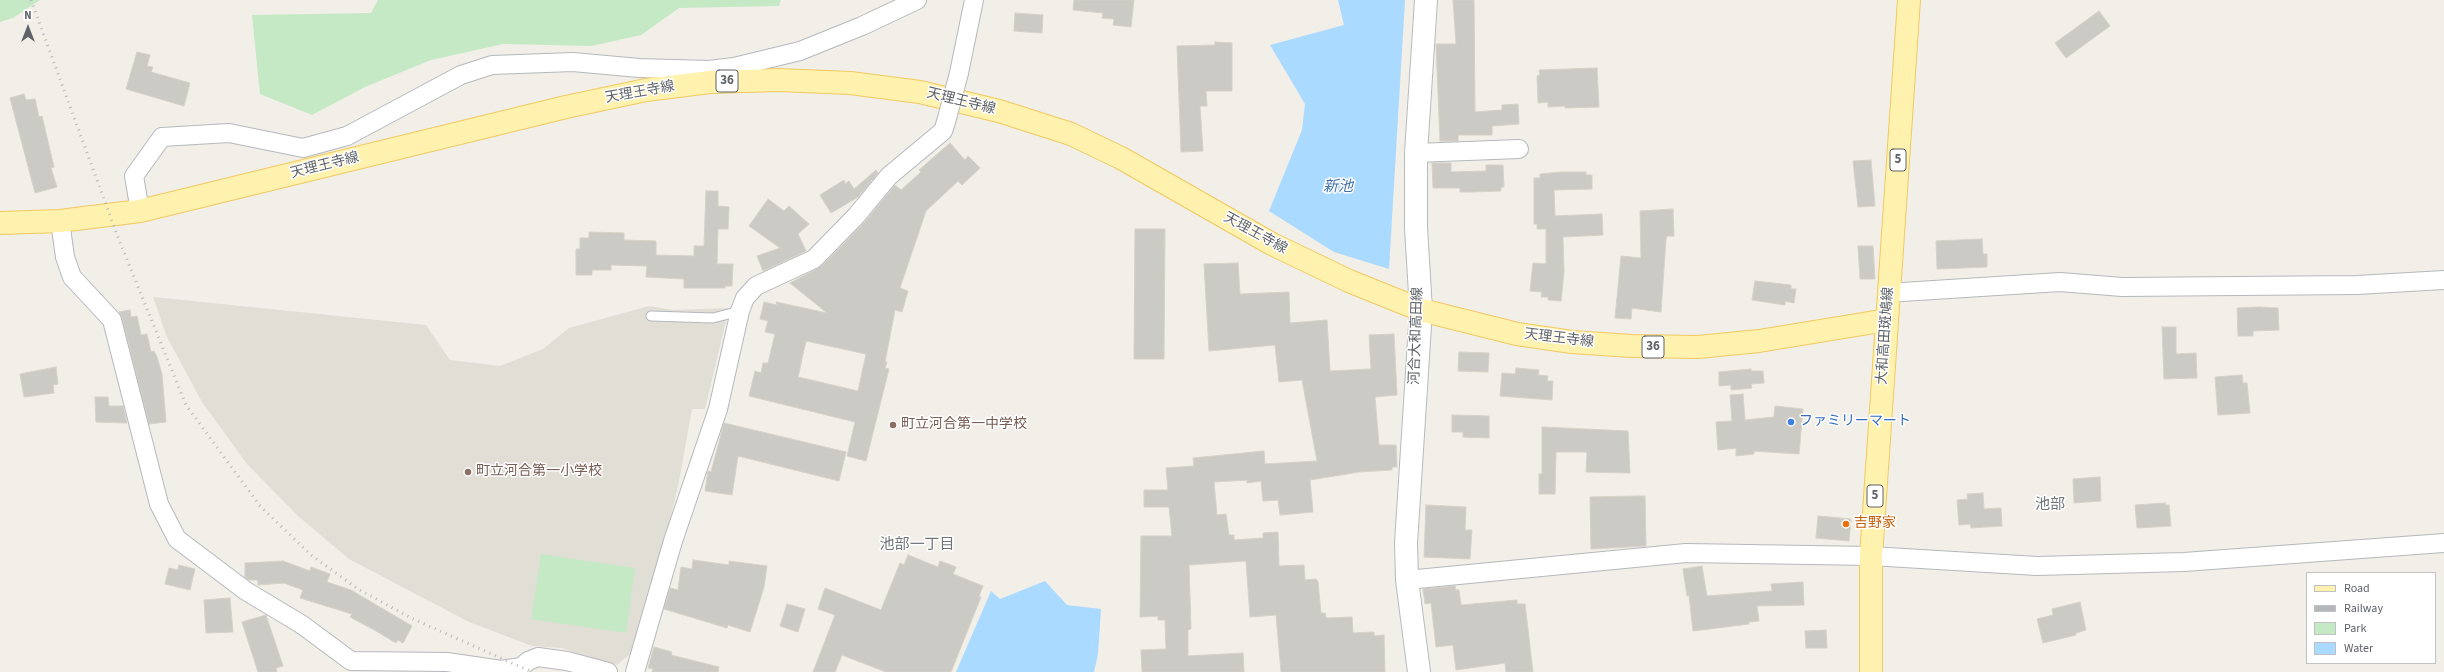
<!DOCTYPE html>
<html>
<head>
<meta charset="utf-8">
<style>
  body { margin:0 }
  #map { position:relative; width:2444px; height:672px; overflow:hidden; background:#f1efe8; font-family:"Source Sans 3",sans-serif }
  canvas { display:block }
  .legend { position:absolute; left:2306px; top:572px; width:130px; height:92px; box-sizing:border-box; background:#fff; border:1px solid #bfc1c3; margin:0; padding:5px 7px; list-style:none; font-size:12px; color:#5f6368 }
  .legend li { display:flex; align-items:center; gap:8px; height:20px }
  .legend b { width:20px; border:1px solid #bfc1c3 }
  .north { position:absolute; left:8px; top:8px; width:40px; height:40px; -webkit-text-stroke:3px #fff; paint-order:stroke; rotate:0deg; font-size:11px; font-weight:700; line-height:16px; text-align:center; color:#5f6368 }
  .north::after { content:''; display:block; margin:auto; width:14px; height:18px; background:#5f6368; clip-path:polygon(50% 0,100% 100%,50% 72%,0 100%) }
</style>
</head>
<body>
<div id="map">
<canvas width="2444" height="672"></canvas>
<ul class="legend">
<li><b style="height:5px;background:#fff2af"></b>Road</li>
<li><b style="height:5px;background:#b6b7b8"></b>Railway</li>
<li><b style="height:11px;background:#c5e8c5"></b>Park</li>
<li><b style="height:11px;background:#aadaff"></b>Water</li>
</ul>
<div class="north">N</div>
</div>
<script>
const context = document.querySelector('canvas').getContext('2d');
context.lineJoin = 'round';
function fill(path, color) { context.fillStyle = color; context.fill(path, 'evenodd'); }
const shape = rows => new Path2D(rows.map(r => 'M' + r).join(''));
function strokePath(path, color, width, dash) { context.strokeStyle = color; context.lineWidth = width; context.lineCap = dash ? 'butt' : 'round'; context.setLineDash(dash || []); context.stroke(path); }
function drawText(font, color, halo, rows, align = 'center') {
  context.font = font + ' "Source Sans 3","Noto Sans JP",sans-serif'; context.lineWidth = 3; context.setLineDash([]); context.textBaseline = 'middle'; context.strokeStyle = halo; context.fillStyle = color; for (const [text, x, y, turn = 0] of rows) {
    context.save(); context.translate(x, y); context.rotate((+turn || 0) * Math.PI / 180); context.textAlign = isNaN(turn) ? turn : align; if (halo) context.strokeText(text, 0, 0); context.fillText(text, 0, 0); context.restore();
  }
}
const education = shape([
  [153,297,426,325,450,360,500,366,543,349,569,328,649,306,672,310,729,308,705,409,692,409,679,481,659,568,630,654,617,665,561,648,532,646,469,622,349,559,298,516,247,464,202,402,167,337]
]);
const green = shape([
  [0,0,40,0,13,18,0,22],
  [378,0,781,0,779,6,679,8,641,35,591,46,503,44,431,60,365,87,312,115,260,94,252,15,371,13],
  [541,554,635,568,626,633,531,619]
]);
const water = shape([
  [1338,0,1405,0,1389,269,1334,252,1269,211,1302,130,1305,104,1270,45,1344,25],
  [1045,581,1067,605,1101,609,1098,654,1094,672,956,672,991,591,1000,599]
]);
const building = shape([
  [1074,0,1134,0,1131,27,1113,25,1114,19,1102,18,1103,13,1073,10,1074,0],
  [1453,0,1474,0,1475,112,1502,110,1502,105,1518,104,1519,124,1492,126,1492,135,1458,135,1458,141,1440,141,1436,44,1456,44,1453,0],
  [2099,11,2110,26,2066,58,2055,43,2099,11],
  [1015,13,1043,15,1042,33,1014,31,1015,13],
  [1215,42,1232,43,1232,91,1206,91,1207,106,1200,106,1203,151,1181,152,1177,46,1215,45,1215,42],
  [137,52,150,55,147,66,153,67,151,72,190,83,184,106,126,89,137,52],
  [1597,68,1599,107,1565,108,1565,106,1548,107,1548,102,1538,103,1537,76,1540,75,1539,70,1597,68],
  [24,94,26,100,35,99,39,117,42,116,54,167,51,168,57,187,35,193,10,98,24,94],
  [950,143,965,160,968,156,980,168,962,185,958,181,926,211,900,288,908,291,902,312,895,310,885,362,887,362,885,368,889,369,866,461,847,456,855,422,749,396,755,371,761,373,763,363,768,363,775,334,765,332,768,321,760,319,764,302,777,305,776,302,827,313,790,283,822,266,864,223,895,185,901,190,921,172,919,170,950,143],
  [806,341,866,354,858,391,798,377,806,341],
  [1871,160,1875,206,1858,207,1853,161,1871,160],
  [1432,163,1451,163,1451,172,1486,171,1486,165,1503,165,1504,187,1501,187,1501,191,1473,192,1460,192,1460,188,1433,188,1432,163],
  [876,170,878,173,858,197,831,213,820,195,844,180,845,184,849,181,854,189,876,170],
  [1561,172,1586,172,1586,175,1592,175,1592,189,1554,190,1555,216,1602,214,1603,235,1563,237,1564,272,1561,301,1548,300,1548,297,1541,297,1542,292,1530,291,1533,263,1546,264,1546,229,1537,229,1537,224,1534,224,1534,178,1540,178,1540,174,1561,172],
  [706,191,718,191,718,206,729,207,728,229,718,229,717,264,733,264,732,286,725,286,725,288,684,288,684,279,646,277,647,266,611,265,611,270,592,270,592,275,576,275,576,249,580,249,580,238,589,238,589,232,624,233,624,240,656,241,656,255,694,256,694,246,704,246,706,191],
  [768,199,784,211,789,206,809,224,798,234,806,251,763,271,757,256,780,248,749,226,768,199],
  [1673,209,1674,236,1667,236,1666,239,1661,312,1632,308,1631,319,1615,318,1621,256,1641,258,1640,211,1673,209],
  [1135,229,1165,229,1164,359,1134,359,1135,229],
  [1982,239,1983,254,1987,254,1987,267,1937,269,1936,241,1982,239],
  [1858,246,1873,246,1875,279,1860,279,1858,246],
  [1238,263,1240,294,1289,292,1290,323,1327,320,1330,371,1371,369,1369,335,1394,334,1397,395,1375,397,1379,445,1396,445,1397,467,1392,467,1392,470,1359,472,1310,480,1313,512,1280,515,1278,500,1263,501,1261,481,1247,483,1247,480,1214,482,1217,515,1226,514,1229,535,1234,535,1234,540,1263,538,1263,533,1278,532,1279,566,1304,565,1305,580,1316,579,1318,582,1321,613,1325,613,1326,618,1352,617,1353,633,1374,632,1374,636,1384,635,1385,672,1281,672,1276,615,1250,617,1246,561,1189,565,1191,629,1188,630,1188,656,1243,653,1244,672,1142,672,1141,650,1166,649,1165,620,1158,620,1158,616,1140,617,1141,536,1172,536,1169,507,1144,507,1144,490,1168,490,1166,468,1194,466,1193,458,1264,451,1265,464,1317,461,1302,380,1279,382,1275,345,1209,351,1204,264,1238,263],
  [1755,281,1791,285,1791,289,1796,289,1794,303,1785,301,1785,305,1752,300,1755,281],
  [2259,307,2278,308,2279,330,2253,331,2253,336,2238,336,2237,308,2259,307],
  [130,310,131,317,137,316,141,335,147,334,151,352,154,351,157,357,162,374,166,422,149,424,122,317,119,312,130,310],
  [2162,327,2176,327,2176,354,2196,353,2197,378,2164,379,2162,327],
  [1459,352,1489,353,1488,372,1458,371,1459,352],
  [56,367,58,384,53,385,54,393,24,397,20,374,56,367],
  [1516,368,1539,370,1538,375,1548,376,1547,381,1553,381,1552,400,1500,396,1502,373,1515,374,1516,368],
  [1751,369,1751,371,1763,371,1764,383,1751,384,1752,388,1731,390,1731,385,1719,386,1719,372,1751,369],
  [2242,375,2243,383,2247,383,2250,413,2218,415,2215,377,2242,375],
  [1743,394,1745,420,1774,417,1775,406,1803,409,1799,454,1754,451,1754,454,1736,456,1736,448,1718,450,1716,422,1732,421,1730,395,1743,394],
  [95,397,108,397,109,406,123,406,127,423,96,422,95,397],
  [1452,415,1489,416,1489,438,1463,437,1463,432,1452,432,1452,415],
  [724,423,846,452,839,481,738,456,732,495,705,491,708,471,711,472,724,423],
  [1542,427,1628,431,1630,473,1586,472,1587,452,1556,452,1555,494,1539,494,1539,474,1542,474,1542,427],
  [2100,477,2101,501,2074,503,2073,479,2100,477],
  [1983,493,1984,509,2001,508,2002,526,1971,528,1970,524,1959,525,1957,500,1968,499,1967,494,1983,493],
  [1638,496,1645,496,1646,546,1591,549,1590,497,1638,496],
  [2165,503,2165,505,2169,505,2171,526,2137,528,2135,505,2165,503],
  [1426,505,1466,507,1465,530,1472,530,1470,559,1424,557,1426,505],
  [1818,516,1851,519,1849,541,1816,538,1818,516],
  [908,555,938,567,940,561,956,567,953,574,983,586,979,596,981,597,951,672,886,672,842,655,835,672,813,672,835,615,818,609,825,588,881,610,900,563,904,565,908,555],
  [693,560,729,565,729,561,767,566,764,587,750,632,728,625,727,628,664,609,670,588,678,590,681,567,692,569,693,560],
  [283,561,310,571,311,567,330,574,327,582,351,590,412,626,403,643,398,640,396,643,376,631,350,617,352,614,300,598,303,590,284,583,258,585,258,580,249,580,245,577,245,563,283,561],
  [179,565,195,569,190,590,165,584,169,568,178,570,179,565],
  [1702,566,1707,596,1772,591,1771,584,1803,582,1804,605,1757,606,1759,621,1749,622,1749,624,1693,631,1689,595,1687,596,1683,569,1702,566],
  [1455,586,1456,590,1459,590,1461,605,1517,600,1517,604,1525,604,1533,672,1506,672,1505,663,1456,670,1453,645,1436,647,1431,603,1425,604,1423,589,1455,586],
  [230,598,233,632,206,633,204,600,230,598],
  [2080,602,2086,630,2076,633,2076,635,2043,643,2037,619,2053,615,2052,609,2080,602],
  [787,604,805,609,798,632,780,626,787,604],
  [266,615,283,666,276,668,277,672,258,672,242,622,266,615],
  [1826,630,1827,648,1806,648,1805,631,1826,630],
  [654,647,672,652,671,655,719,667,718,672,652,672,653,669,648,668,654,647]
]);
const service = shape([
  [651,316,713,318,740,311]
]);
const minor = shape([
  [959,73,974,0],
  [1416,153,1519,149],
  [140,211,134,176,162,137,229,133,303,148,347,136,461,75,492,65,573,62,639,68,708,70,734,67,800,51,862,26,917,0],
  [60,221,65,257,72,277,112,320,159,504,177,539,246,591,301,624,351,661,447,662,501,670,521,667,528,661,538,657,567,661,608,672],
  [1889,291,1902,292,2060,282,2122,287,2357,285,2444,280],
  [1407,580,1686,553,1871,556,2037,566,2184,562,2444,543],
  [635,672,673,541,718,409,740,311,745,298,756,286,814,259,856,216,889,176,943,131,946,122]
]);
const secondary = shape([
  [1419,672,1407,580,1406,543,1421,310,1416,228,1416,153,1426,0]
]);
const primary = shape([
  [0,223,60,221,140,211,566,107,646,90,710,82,779,80,850,83,920,92,999,111,1071,134,1121,158,1272,244,1349,281,1421,310,1517,334,1572,342,1631,346,1698,347,1759,341,1887,320],
  [1871,672,1871,556,1909,0]
]);
const rail = shape([
  [31,0,119,240,186,405,260,506,311,555,358,589,411,618,532,672]
]);
const minorBridge = shape([
  [946,122,959,73]
]);
const markers = [
  [1791,422,4,"#3f7fe0"],
  [893,425,4,"#8d6e63"],
  [468,472,4,"#8d6e63"],
  [1846,524,4,"#e8710a"]
];
const shields = [
  [727,81,22],
  [1898,160,16],
  [1653,347,22],
  [1875,496,16]
];
const shieldNames = [
  ["36",727,81],
  ["5",1898,160],
  ["36",1653,347],
  ["5",1875,496]
];
const streetNames = [
  ["天理王寺線",640,93,-10],
  ["天理王寺線",961,102,14],
  ["天理王寺線",325,166,-14],
  ["天理王寺線",1255,234,29],
  ["河合大和高田線",1417,336,-88],
  ["大和高田斑鳩線",1886,336,-86],
  ["天理王寺線",1559,339,7]
];
const shopNames = [
  ["ファミリーマート",1799,422]
];
const educationNames = [
  ["町立河合第一中学校",901,425],
  ["町立河合第一小学校",476,472]
];
const foodNames = [
  ["吉野家",1854,524]
];
const waterNames = [
  ["新池",1338,188]
];
const neighbourhoodNames = [
  ["池部",2050,506],
  ["池部一丁目",917,546]
];
fill(education, '#e1ded6');
fill(green, '#c5e8c5');
fill(water, '#aadaff');
fill(building, '#cccac5');
strokePath(building, '#d6d1c6', 1);
strokePath(service, '#b5b8bc', 11);
strokePath(minor, '#b5b8bc', 20);
strokePath(secondary, '#b6babf', 24);
strokePath(primary, '#f2c960', 24);
strokePath(service, '#fff', 9);
strokePath(minor, '#fff', 18);
strokePath(secondary, '#fff', 22);
strokePath(primary, '#fff2af', 22);
strokePath(rail, '#b6b7b8', 3, [1, 5]);
strokePath(minorBridge, '#b5b8bc', 20, []);
strokePath(minorBridge, '#fff', 18);
for (const [x, y, r, color] of markers) { const dot = new Path2D(); dot.arc(x, y, r, 0, 2 * Math.PI); context.fillStyle = color; context.fill(dot); strokePath(dot, '#fff', 1.5); }
for (const [x, y, w] of shields) { const box = new Path2D(); box.roundRect(x - w / 2, y - 11, w, 22, 3); context.fillStyle = '#fff'; context.fill(box); strokePath(box, '#5f6368', 1); }
drawText('bold 13px', '#5f6368', null, shieldNames);
drawText('14px', '#5f6368', '#fff', streetNames);
drawText('14px', '#366cbe', '#fff', shopNames, 'left');
drawText('14px', '#785e54', '#fff', educationNames, 'left');
drawText('14px', '#c56008', '#fff', foodNames, 'left');
drawText('italic 15px', '#4174aa', '#fff', waterNames);
drawText('15px', '#70757a', '#fff', neighbourhoodNames);
</script>
</body>
</html>
